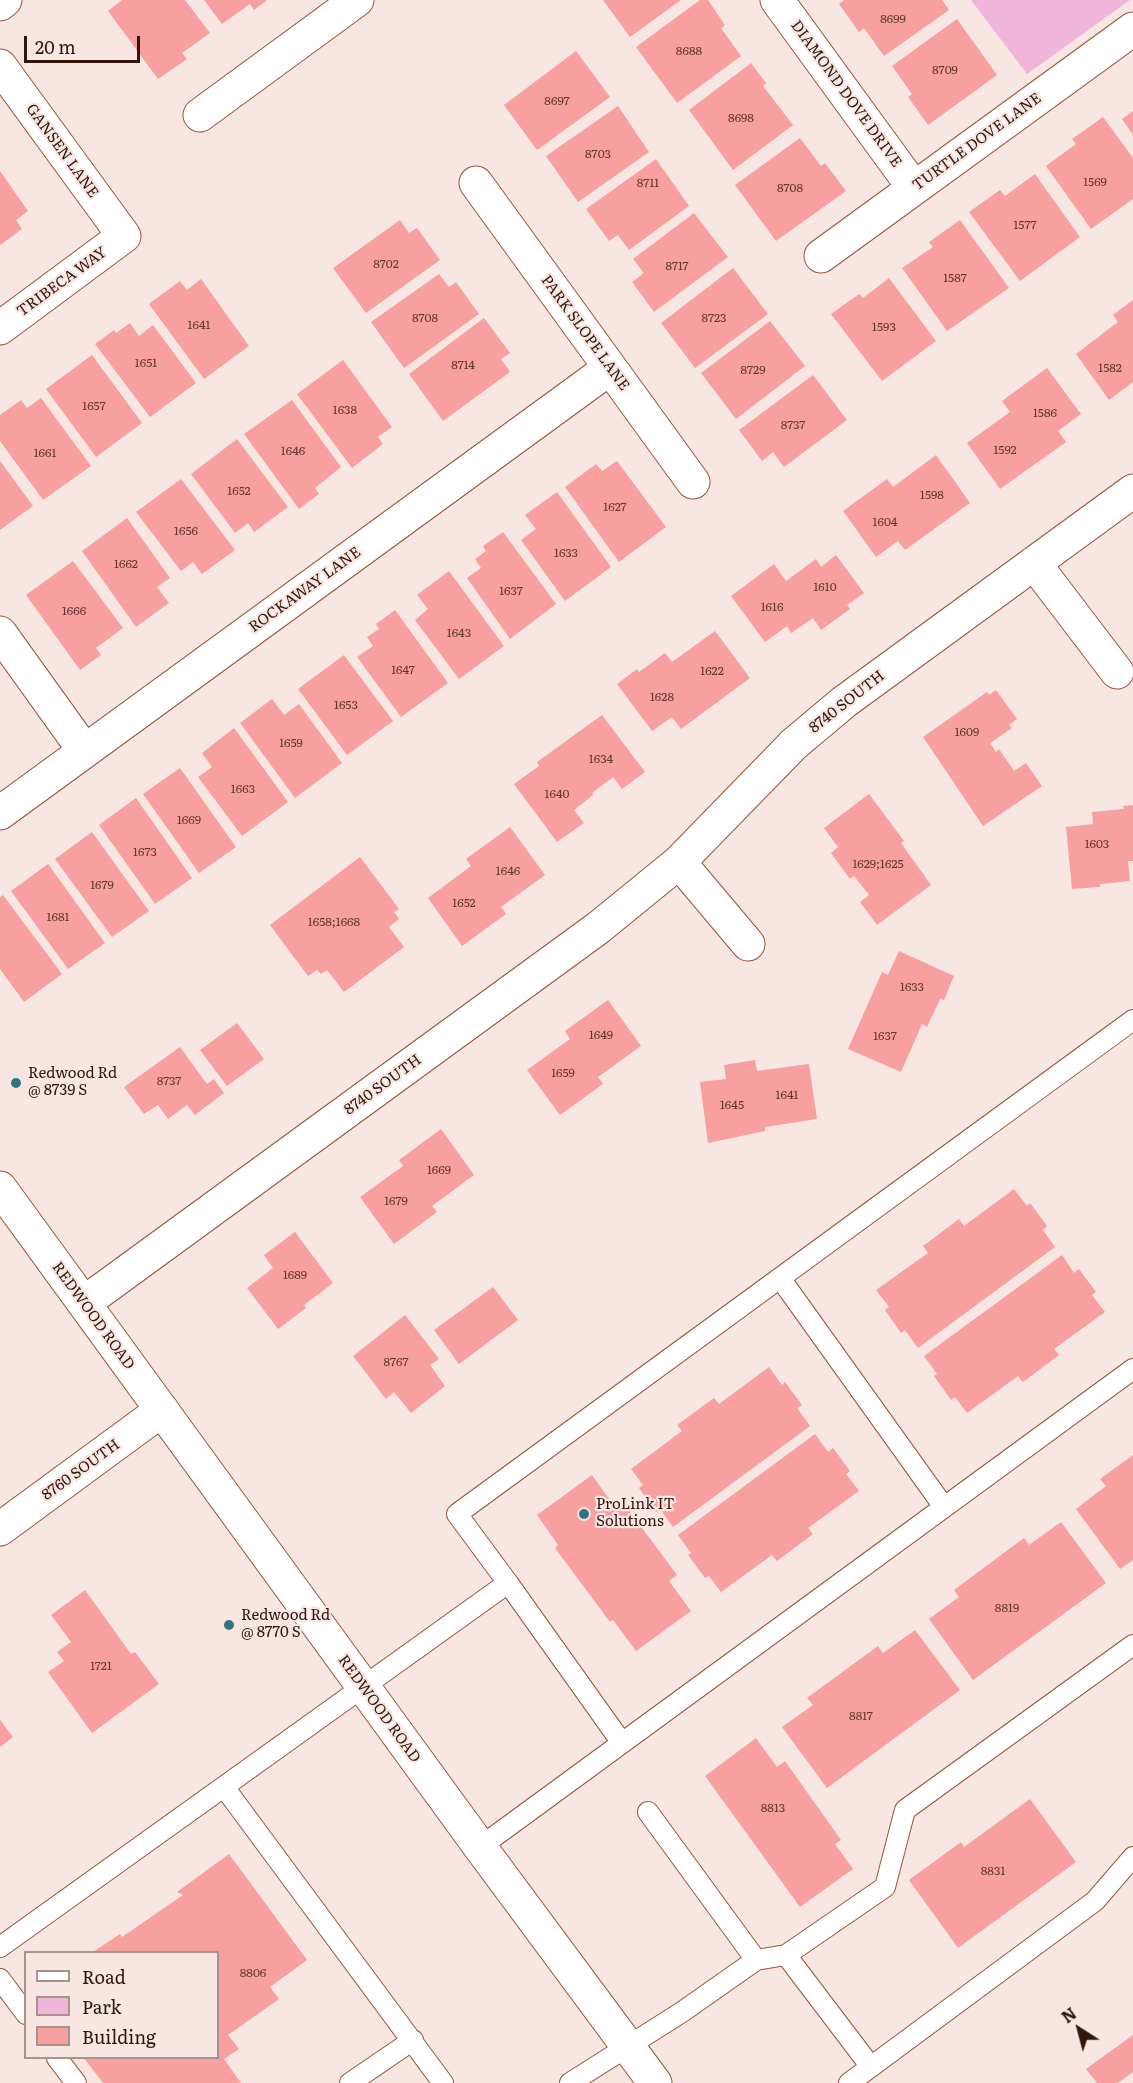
<!DOCTYPE html>
<html>
<head>
<meta charset="utf-8">
<style>
  body { margin:0 }
  #map { position:relative; width:1133px; height:2083px; overflow:hidden; background:#f7e6e1; font-family:Literata,serif }
  canvas { display:block }
  .legend { position:absolute; left:24px; top:1951px; width:195px; height:108px; box-sizing:border-box; background:#f7e6e1; border:2px solid #a8938c; margin:0; padding:8px 10px; list-style:none; font-size:18px; color:#32160c }
  .legend li { display:flex; align-items:center; gap:12px; height:30px }
  .legend b { width:30px; border:2px solid #a8938c }
  .north { position:absolute; left:1049px; top:1999px; width:60px; height:60px; -webkit-text-stroke:4px #f7e6e1; paint-order:stroke; rotate:324deg; font-size:16px; font-weight:700; line-height:24px; text-align:center; color:#32160c }
  .north::after { content:''; display:block; margin:auto; width:21px; height:27px; background:#32160c; clip-path:polygon(50% 0,100% 100%,50% 72%,0 100%) }
  .scale { position:absolute; left:24px; top:36px; width:116px; height:27px; box-sizing:border-box; border:3px solid #32160c; border-top:0; padding-left:8px; font-size:18px; line-height:21px; white-space:nowrap; color:#32160c; -webkit-text-stroke:4px #f7e6e1; paint-order:stroke }
</style>
</head>
<body>
<div id="map">
<canvas width="1133" height="2083"></canvas>
<ul class="legend">
<li><b style="height:8px;background:#fff"></b>Road</li>
<li><b style="height:16px;background:#f0b5db"></b>Park</li>
<li><b style="height:16px;background:#f89f9f"></b>Building</li>
</ul>
<div class="north">N</div>
<div class="scale">20 m</div>
</div>
<script>
const context = document.querySelector('canvas').getContext('2d');
context.lineJoin = 'round';
function fill(path, color) { context.fillStyle = color; context.fill(path, 'evenodd'); }
const shape = rows => new Path2D(rows.map(r => 'M' + r).join(''));
function strokePath(path, color, width, dash) { context.strokeStyle = color; context.lineWidth = width; context.lineCap = dash ? 'butt' : 'round'; context.setLineDash(dash || []); context.stroke(path); }
function drawText(font, color, halo, rows, align = 'center') {
  context.font = font + ' Literata,serif'; context.lineWidth = 4.5; context.setLineDash([]); context.textBaseline = 'middle'; context.strokeStyle = halo; context.fillStyle = color; for (const [text, x, y, turn = 0] of rows) {
    context.save(); context.translate(x, y); context.rotate((+turn || 0) * Math.PI / 180); context.textAlign = isNaN(turn) ? turn : align; if (halo) context.strokeText(text, 0, 0); context.fillText(text, 0, 0); context.restore();
  }
}
const green = shape([
  [971,0,1130,0,1027,74]
]);
const building = shape([
  [122,0,185,0,210,33,182,53,187,59,158,79,108,11],
  [204,0,267,0,254,10,250,4,222,24],
  [603,0,681,0,630,37],
  [700,0,708,0,725,25,721,28,741,56,677,103,636,47],
  [844,0,942,0,949,10,884,56,864,28,859,32,839,4],
  [957,19,997,75,928,125,908,97,912,94,892,66],
  [576,51,610,97,537,150,504,105],
  [751,63,766,83,763,86,793,125,733,170,689,110],
  [618,106,649,152,578,202,546,156],
  [1133,111,1133,135,1122,119],
  [1103,117,1133,158,1133,199,1091,229,1046,166,1076,144,1072,139],
  [800,138,821,166,825,163,846,191,776,241,735,185],
  [656,159,689,206,629,250,618,235,609,241,586,209],
  [0,171,28,211,16,220,22,229,0,245],
  [1035,174,1080,237,1020,281,969,212,1000,190,1005,196],
  [694,213,728,257,654,312,632,282,644,273,633,259],
  [400,220,409,233,417,228,440,260,366,313,333,268],
  [960,220,1009,288,947,331,902,268,933,247,929,242],
  [733,268,768,314,695,368,661,323],
  [439,274,449,287,456,282,479,314,404,368,371,322],
  [889,278,936,341,882,381,831,314,859,294,863,298],
  [201,279,249,346,204,379,149,304,180,281,187,290],
  [1133,300,1133,382,1109,400,1076,354,1118,322,1113,315],
  [484,318,510,353,501,359,510,372,443,421,409,374],
  [770,321,805,366,736,419,701,373],
  [130,323,139,336,153,325,196,383,150,417,95,344,114,330,116,333],
  [92,355,142,423,96,457,46,389],
  [343,360,392,427,378,437,383,444,352,468,297,394],
  [1047,368,1081,414,1058,431,1066,442,1000,489,967,443,1010,412,1002,401],
  [813,375,847,420,784,467,773,452,762,461,739,430],
  [41,398,91,466,43,500,0,441,0,415,21,400,27,408],
  [292,400,341,467,315,488,319,494,299,509,244,434],
  [237,439,288,507,254,532,248,523,235,533,191,474],
  [936,455,970,503,905,550,898,541,876,557,843,511,887,479,893,487],
  [0,461,33,506,0,530],
  [617,461,666,527,619,562,565,487,596,464,602,471],
  [181,479,235,550,202,574,193,562,181,571,136,512],
  [557,492,611,567,565,601,521,540,536,529,525,515],
  [127,518,170,578,157,587,169,603,136,627,82,551],
  [503,532,556,604,510,639,467,578,481,568,475,559,486,551,483,546],
  [836,555,864,593,847,605,850,609,821,630,813,618,791,633,787,626,765,642,731,596,774,564,786,581,816,559,821,567],
  [73,561,123,628,96,648,101,655,80,670,26,595],
  [449,571,504,646,459,679,415,620,428,609,417,595],
  [395,610,448,683,401,717,357,657,373,646,367,637,379,629,376,624],
  [715,631,750,678,681,729,672,717,652,731,617,684,637,669,639,672,665,653,672,662],
  [344,655,393,721,347,755,298,689],
  [996,690,1017,719,1009,725,1012,728,990,743,996,752,999,749,1014,771,1026,763,1042,786,983,826,923,737,987,692,989,695],
  [272,699,284,715,299,704,342,763,295,798,240,723],
  [602,715,645,772,622,789,613,777,592,793,593,795,574,810,584,823,557,842,514,784,539,766,537,762],
  [234,728,288,802,242,836,198,777,212,767,202,753],
  [180,768,236,847,199,873,143,794],
  [869,794,904,841,901,843,931,885,877,925,860,902,869,895,854,876,850,879,831,853,838,847,824,828],
  [136,798,192,878,155,904,99,825],
  [1133,805,1133,861,1128,861,1130,881,1100,884,1100,887,1072,889,1066,827,1093,824,1092,812,1124,809,1123,806],
  [510,827,545,875,501,907,506,914,462,946,428,898,471,866,466,859],
  [92,832,149,911,112,937,55,859],
  [360,857,399,909,394,912,399,919,389,927,404,947,344,992,327,970,321,974,317,970,308,976,270,925],
  [48,864,105,943,68,969,11,891],
  [3,895,62,974,24,1002,0,969,0,897],
  [899,951,954,976,944,1000,940,999,927,1027,922,1024,901,1072,848,1049,882,972,888,975],
  [608,1000,641,1046,598,1077,603,1084,560,1115,527,1070,570,1039,565,1031],
  [237,1023,264,1059,227,1086,200,1050],
  [180,1047,207,1084,214,1079,224,1093,195,1115,187,1105,168,1119,158,1105,144,1114,124,1087],
  [755,1060,757,1071,809,1064,817,1119,765,1127,765,1131,708,1143,700,1082,726,1079,724,1065],
  [441,1129,474,1175,432,1206,437,1212,394,1244,360,1197,403,1166,399,1160],
  [1014,1189,1027,1206,1030,1203,1047,1226,1043,1230,1055,1247,918,1348,905,1330,901,1333,885,1310,889,1307,876,1290,928,1253,923,1246,959,1219,964,1226],
  [295,1232,333,1283,304,1305,306,1308,278,1329,247,1288,273,1268,264,1255],
  [1062,1255,1074,1273,1079,1269,1096,1292,1092,1295,1105,1312,1054,1349,1059,1355,1023,1382,1018,1376,967,1413,955,1397,951,1400,934,1376,937,1374,924,1356],
  [493,1287,518,1320,459,1364,434,1330],
  [405,1315,439,1359,430,1365,445,1386,411,1413,394,1392,386,1399,353,1356],
  [769,1367,782,1385,785,1382,802,1405,797,1408,810,1426,673,1527,660,1509,656,1512,639,1488,643,1485,631,1469,682,1431,677,1425,714,1398,719,1404],
  [815,1434,828,1452,833,1448,850,1471,846,1474,859,1491,808,1528,813,1534,777,1561,772,1555,721,1592,709,1576,705,1578,688,1555,691,1553,678,1535],
  [1133,1455,1133,1560,1120,1569,1076,1509,1106,1486,1100,1479],
  [592,1475,614,1506,622,1501,677,1575,669,1581,691,1611,636,1651,613,1620,610,1622,555,1548,558,1545,537,1515],
  [1061,1522,1106,1583,973,1680,929,1619,959,1597,954,1590,1024,1538,1029,1545],
  [85,1590,131,1654,135,1652,159,1684,92,1733,48,1672,64,1661,57,1652,71,1642,51,1615],
  [915,1630,960,1690,827,1788,782,1727,813,1705,807,1698,878,1646,883,1653],
  [0,1720,13,1737,0,1747],
  [756,1738,777,1767,785,1761,841,1840,835,1844,853,1869,800,1907,705,1776],
  [1030,1799,1076,1862,958,1948,909,1880,961,1842,964,1847],
  [229,1854,307,1960,270,1987,279,1999,228,2035,239,2049,224,2059,241,2083,103,2083,84,2058,218,2058,218,1952,93,1952,120,1934,122,1937,183,1895,177,1892],
  [1133,2035,1133,2072,1118,2083,1097,2083,1086,2069]
]);
const lane = shape([
  [780,1278,944,1507],
  [508,1583,622,1743],
  [224,1787,443,2083],
  [648,1812,756,1960],
  [480,1847,1133,1369],
  [0,1947,508,1583,457,1514,1133,1020],
  [786,1955,871,2067],
  [0,1979,26,2014],
  [57,2058,76,2083],
  [350,2083,413,2040],
  [570,2083,682,2012,756,1960,786,1955,885,1887,905,1810,1133,1645],
  [849,2083,1095,1901,1133,1857]
]);
const street = shape([
  [777,0,914,188],
  [0,4,5,0],
  [0,66,124,236,0,328],
  [200,115,357,0],
  [476,183,693,482],
  [821,256,1133,29],
  [1034,563,1117,672],
  [0,633,84,750],
  [0,813,610,368],
  [679,862,748,944],
  [84,1303,598,928,679,862,794,744,844,702,1133,491],
  [0,1529,162,1410]
]);
const primary = shape([
  [0,1188,480,1847,655,2083]
]);
const markers = [
  [16,1083,6,"#317285"],
  [584,1514,6,"#317285"],
  [229,1625,6,"#317285"]
];
const numberNames = [
  ["8699",893,19],
  ["8688",689,51],
  ["8709",945,70],
  ["8697",557,101],
  ["8698",741,118],
  ["8703",598,154],
  ["1569",1095,182],
  ["8711",648,183],
  ["8708",790,188],
  ["1577",1025,225],
  ["8702",386,264],
  ["8717",677,266],
  ["1587",955,278],
  ["8708",425,318],
  ["8723",714,318],
  ["1641",199,325],
  ["1593",884,327],
  ["1651",146,363],
  ["8714",463,365],
  ["1582",1110,368],
  ["8729",753,370],
  ["1657",94,406],
  ["1638",345,410],
  ["1586",1045,413],
  ["8737",793,425],
  ["1592",1005,450],
  ["1646",293,451],
  ["1661",45,453],
  ["1652",239,491],
  ["1598",932,495],
  ["1627",615,507],
  ["1604",885,522],
  ["1656",186,531],
  ["1633",566,553],
  ["1662",126,564],
  ["1610",825,587],
  ["1637",511,591],
  ["1616",772,607],
  ["1666",74,611],
  ["1643",459,633],
  ["1647",403,670],
  ["1622",712,671],
  ["1628",662,697],
  ["1653",346,705],
  ["1609",967,732],
  ["1659",291,743],
  ["1634",601,759],
  ["1663",243,789],
  ["1640",557,794],
  ["1669",189,820],
  ["1603",1097,844],
  ["1673",145,852],
  ["1629;1625",878,864],
  ["1646",508,871],
  ["1679",102,885],
  ["1652",464,903],
  ["1681",58,917],
  ["1658;1668",334,922],
  ["1633",912,987],
  ["1649",601,1035],
  ["1637",885,1036],
  ["1659",563,1073],
  ["8737",169,1081],
  ["1641",787,1095],
  ["1645",732,1105],
  ["1669",439,1170],
  ["1679",396,1201],
  ["1689",295,1275],
  ["8767",396,1362],
  ["8819",1007,1608],
  ["1721",101,1666],
  ["8817",861,1716],
  ["8813",773,1808],
  ["8831",993,1871],
  ["8806",253,1973]
];
const streetNames = [
  ["DIAMOND DOVE DRIVE",846,94,54],
  ["TURTLE DOVE LANE",977,142,-36],
  ["GANSEN LANE",62,151,54],
  ["TRIBECA WAY",62,282,-36],
  ["PARK SLOPE LANE",585,333,54],
  ["ROCKAWAY LANE",305,590,-36],
  ["8740 SOUTH",847,702,-38],
  ["8740 SOUTH",383,1085,-36],
  ["REDWOOD ROAD",93,1316,54],
  ["8760 SOUTH",81,1470,-36],
  ["REDWOOD ROAD",379,1709,54]
];
const poiNames = [
  ["Redwood Rd",28,1074],
  ["@ 8739 S",28,1091],
  ["ProLink IT",596,1505],
  ["Solutions",596,1522],
  ["Redwood Rd",241,1616],
  ["@ 8770 S",241,1633]
];
fill(green, '#f0b5db');
fill(building, '#f89f9f');
strokePath(lane, '#98543c', 22);
strokePath(street, '#98543c', 35);
strokePath(primary, '#98543c', 35);
strokePath(lane, '#fff', 20);
strokePath(street, '#fff', 33);
strokePath(primary, '#fff', 33);
for (const [x, y, r, color] of markers) { const dot = new Path2D(); dot.arc(x, y, r, 0, 2 * Math.PI); context.fillStyle = color; context.fill(dot); strokePath(dot, '#f7e6e1', 2); }
drawText('12px', '#643831', null, numberNames);
drawText('15px', '#32160c', '#f7e6e1', streetNames);
drawText('15px', '#32160c', '#f7e6e1', poiNames, 'left');
</script>
</body>
</html>
